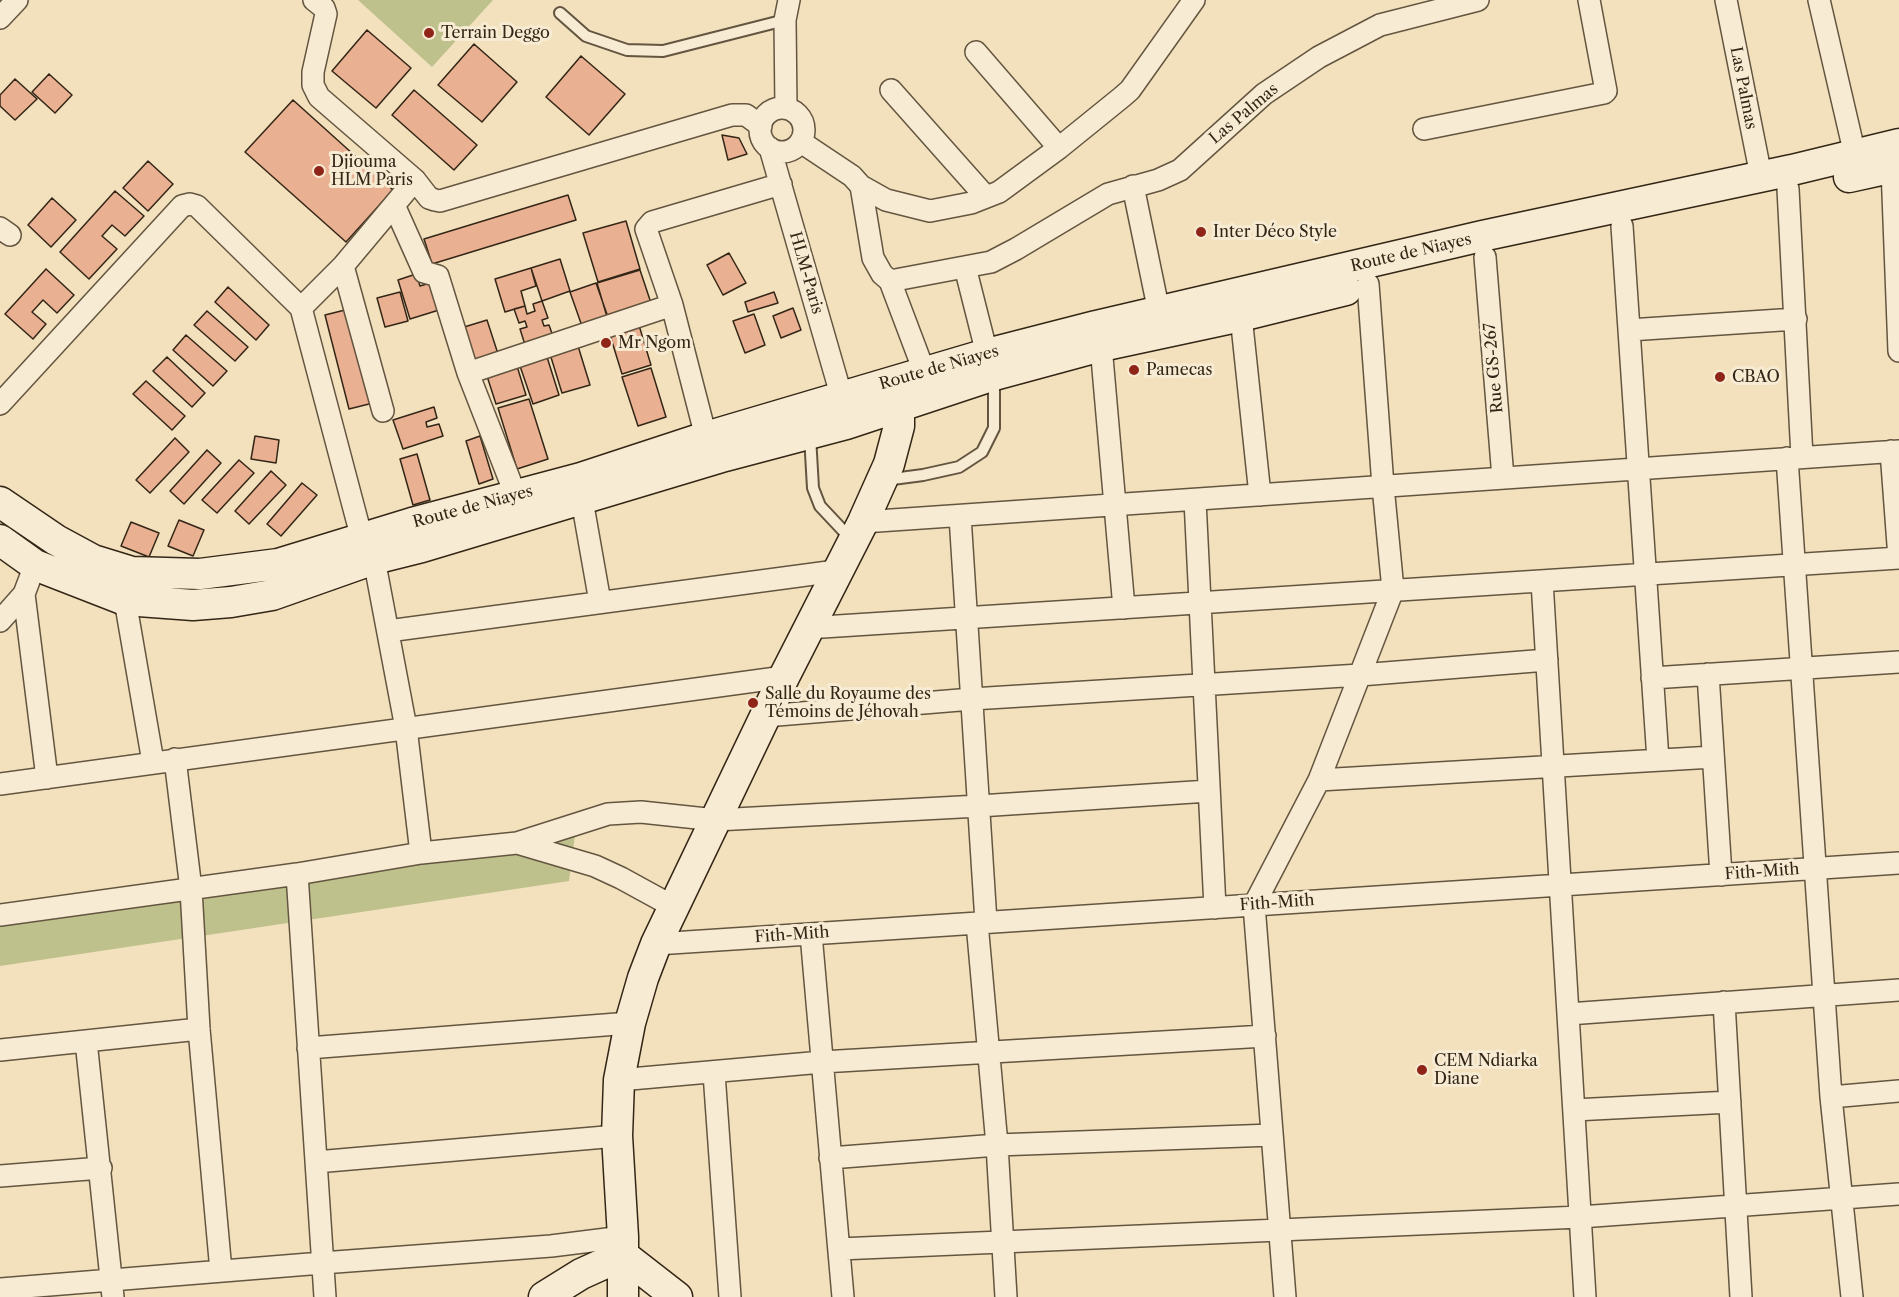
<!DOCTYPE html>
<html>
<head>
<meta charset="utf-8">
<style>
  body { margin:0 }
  canvas { display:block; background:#f2e1bc }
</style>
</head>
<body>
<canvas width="1899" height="1297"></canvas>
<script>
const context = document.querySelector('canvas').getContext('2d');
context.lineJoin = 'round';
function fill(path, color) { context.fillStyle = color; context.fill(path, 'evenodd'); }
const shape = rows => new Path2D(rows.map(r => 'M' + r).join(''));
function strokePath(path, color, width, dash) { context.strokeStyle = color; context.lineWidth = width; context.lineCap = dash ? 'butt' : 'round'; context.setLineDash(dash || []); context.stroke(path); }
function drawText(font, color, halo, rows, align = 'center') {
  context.font = font + ' "Libre Caslon Text",serif'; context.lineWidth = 6; context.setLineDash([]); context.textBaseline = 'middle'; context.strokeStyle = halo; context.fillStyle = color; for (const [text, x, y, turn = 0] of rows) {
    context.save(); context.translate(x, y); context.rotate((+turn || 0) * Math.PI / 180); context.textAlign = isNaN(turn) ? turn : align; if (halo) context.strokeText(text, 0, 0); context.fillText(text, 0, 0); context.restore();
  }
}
const green = shape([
  [358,0,493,0,432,67],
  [576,827,569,881,0,966,0,905]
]);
const building = shape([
  [367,30,411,68,376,108,332,71,367,30],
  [474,44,517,82,482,122,438,85,474,44],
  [581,56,625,94,589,135,546,97,581,56],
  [49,74,72,95,55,113,32,92,49,74],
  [15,79,37,99,15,120,0,106,0,95,15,79],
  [414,90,477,145,454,170,392,115,414,90],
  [293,100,393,190,346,242,245,152,293,100],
  [722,135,739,138,747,154,728,160,722,135],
  [148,161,173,184,148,211,123,188,148,161],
  [115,191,144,216,125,236,112,225,102,236,117,249,89,279,60,252,115,191],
  [568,195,576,220,432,264,424,239,568,195],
  [52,198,76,220,51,247,28,225,52,198],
  [626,221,640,269,598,282,583,233,626,221],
  [729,253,746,283,723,295,707,265,729,253],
  [560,259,570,291,542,301,531,268,560,259],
  [531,268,536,286,521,291,525,306,505,312,495,279,531,268],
  [46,269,74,295,57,313,43,300,32,312,46,324,33,339,5,314,46,269],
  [640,270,652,306,608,320,597,283,640,270],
  [416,274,420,286,430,283,439,310,410,319,398,280,416,274],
  [596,283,609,320,583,329,570,292,596,283],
  [228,287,269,325,256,340,215,302,228,287],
  [400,292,408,321,385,327,377,298,400,292],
  [774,292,778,303,748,312,745,302,774,292],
  [542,301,548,318,542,320,544,326,549,325,554,339,526,348,520,329,527,327,525,321,519,323,514,309,525,306,527,314,535,311,533,304,542,301],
  [793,308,801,330,781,338,773,316,793,308],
  [349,309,373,403,349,409,325,315,349,309],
  [207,311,248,347,235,361,194,325,207,311],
  [754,314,765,345,745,353,733,321,754,314],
  [487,320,499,357,473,365,461,328,487,320],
  [638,322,651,365,622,374,609,332,638,322],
  [186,335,227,371,213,386,173,350,186,335],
  [578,346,590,385,562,393,550,354,578,346],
  [167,357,205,393,192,407,153,371,167,357],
  [547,357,559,395,533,404,520,366,547,357],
  [516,363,526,395,496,404,486,373,516,363],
  [651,368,666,417,638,426,622,377,651,368],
  [146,381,185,416,172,430,133,394,146,381],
  [529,399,548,459,517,469,498,408,529,399],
  [434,407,437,418,426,422,427,427,439,424,443,436,403,449,393,420,434,407],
  [255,436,279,440,276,463,251,459,255,436],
  [480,436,493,479,479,484,466,441,480,436],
  [175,438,189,452,150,493,136,480,175,438],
  [207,450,221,463,184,504,170,491,207,450],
  [417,454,430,500,413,505,400,459,417,454],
  [239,460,254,473,217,513,202,500,239,460],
  [271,471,286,485,249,524,235,511,271,471],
  [302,483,317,495,281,536,267,524,302,483],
  [179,520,204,530,193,556,168,546,179,520],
  [131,522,159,533,149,557,121,546,131,522]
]);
const lane = shape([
  [560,13,586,36,627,50,663,51,785,20],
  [810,436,813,488,820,506,851,539],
  [885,480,923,475,959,467,982,452,994,428,994,378]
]);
const street = shape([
  [314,0,324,8,326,14,313,72,313,85,319,97,415,180,429,198,435,200,440,201,732,115,746,115,761,126],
  [1726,0,1761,176],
  [1819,0,1855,155],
  [0,18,17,0],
  [976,52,1059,148],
  [891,90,986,197],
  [786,108,785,20,789,0],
  '760 130a22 22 0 1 1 44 0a22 22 0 1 1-44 0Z',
  [1424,129,1604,93,1606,91,1589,0],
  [801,142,852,176,861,186,886,200,930,211,971,203,999,192,1059,148,1122,97,1130,90,1194,0],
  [770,148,842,398],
  [1892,168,1899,351],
  [861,186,873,258,882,274,890,281,991,262,1016,249,1108,194,1158,180,1180,170,1264,94,1319,57,1380,25,1478,0],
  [1133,186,1159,312],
  [1788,189,1802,457],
  [394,205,424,272,438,276,468,373,516,496],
  [1622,226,1658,760],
  [0,228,10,235],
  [1485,257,1503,478],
  [343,266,383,411],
  [965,267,987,354],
  [890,281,924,371],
  [1241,316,1260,495],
  [1629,330,1796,319],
  [1101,346,1124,608],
  [468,373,672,305],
  [0,404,182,206,190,204,197,206,301,308],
  [706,437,672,305,646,229,652,222,781,184],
  [1891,451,1899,558],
  [1787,458,1831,1097,1852,1297],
  [582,500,600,602],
  [1195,500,1215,908],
  [960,516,986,922],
  [863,522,1899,451],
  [362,539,301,308,343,266,415,180],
  [374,559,406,728,421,853],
  [1542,581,1585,1297],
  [24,594,47,778],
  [125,600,153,762],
  [0,621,24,594,35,565],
  [807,628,1899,558],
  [388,631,836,571],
  [1708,674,1721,875],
  [1652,678,1899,662],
  [765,716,972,699,1360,675,1547,660],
  [175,759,191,889,199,1029,221,1271],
  [1319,780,1713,757],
  [0,784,784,677],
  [517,843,595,866,621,878,674,907],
  [297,874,325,1297],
  [0,915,297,874,421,853,517,843,608,814,641,812,716,820,979,806,1209,791],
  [977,923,997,1145,1006,1297],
  [811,934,843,1297],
  [656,944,1899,863],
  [1724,1002,1741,1297],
  [1568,1014,1899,990],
  [86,1041,113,1297],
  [308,1048,630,1023],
  [0,1050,199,1029],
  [714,1073,730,1297],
  [619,1080,822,1062,1265,1036],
  [1831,1097,1899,1091],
  [1574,1110,1730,1102],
  [830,1158,997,1145,1272,1135],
  [316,1162,617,1136],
  [0,1176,101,1168],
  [839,1249,1580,1217,1899,1194],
  [0,1289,322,1263,551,1246,623,1237],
  [1285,1297,1254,905,1319,780,1393,590,1383,486,1368,284]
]);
const secondary = shape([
  [1849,177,1899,166],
  [0,502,56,540,93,560,132,572,200,574,278,564,412,523,581,478,706,437,987,354,1096,326,1482,236,1792,170,1899,144],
  [0,540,35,565,125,600,193,605,231,602,272,595,374,559,422,547,725,456,846,424,994,375,1101,346,1241,316,1346,290],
  [623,1255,677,1297],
  [544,1297,581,1274,623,1255],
  [623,1297,623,1237,617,1136,619,1080,630,1023,643,978,656,944,784,677,863,522,889,464,899,426,899,386]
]);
const markers = [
  [429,33,6,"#8f2418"],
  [319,171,6,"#8f2418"],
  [1201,232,6,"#8f2418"],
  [606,343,6,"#8f2418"],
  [1134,370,6,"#8f2418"],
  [1720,377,6,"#8f2418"],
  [753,703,6,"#8f2418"],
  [1422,1070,6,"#8f2418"]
];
const poiNames = [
  ["Terrain Deggo",441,33],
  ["Djiouma",331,162],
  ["HLM Paris",331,180],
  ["Inter Déco Style",1213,232],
  ["Mr Ngom",618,343],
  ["Pamecas",1146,370],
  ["CBAO",1732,377],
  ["Salle du Royaume des",765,694],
  ["Témoins de Jéhovah",765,712],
  ["CEM Ndiarka",1434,1061],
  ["Diane",1434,1079]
];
const streetNames = [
  ["Las Palmas",1743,88,79],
  ["Las Palmas",1244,114,-40],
  ["Route de Niayes",1411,253,-13],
  ["HLM-Paris",806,273,74],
  ["Route de Niayes",939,368,-16],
  ["Rue GS-267",1494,368,-95],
  ["Route de Niayes",473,507,-15],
  ["Fith-Mith",1762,872,-4],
  ["Fith-Mith",1277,903,-4],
  ["Fith-Mith",792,935,-4]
];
fill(green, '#bfc18d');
fill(building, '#e9b091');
strokePath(building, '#342617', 1.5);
strokePath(lane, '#645540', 14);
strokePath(street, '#645540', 24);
strokePath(secondary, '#342617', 33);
strokePath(lane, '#f7ecd3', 10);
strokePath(street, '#f7ecd3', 21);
strokePath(secondary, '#f7ecd3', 30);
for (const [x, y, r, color] of markers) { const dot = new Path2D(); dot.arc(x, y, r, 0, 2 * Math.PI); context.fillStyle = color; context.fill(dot); strokePath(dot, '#f7ecd3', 2); }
drawText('16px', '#342617', '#f7ecd3', poiNames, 'left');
drawText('16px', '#342617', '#f7ecd3', streetNames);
</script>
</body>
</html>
